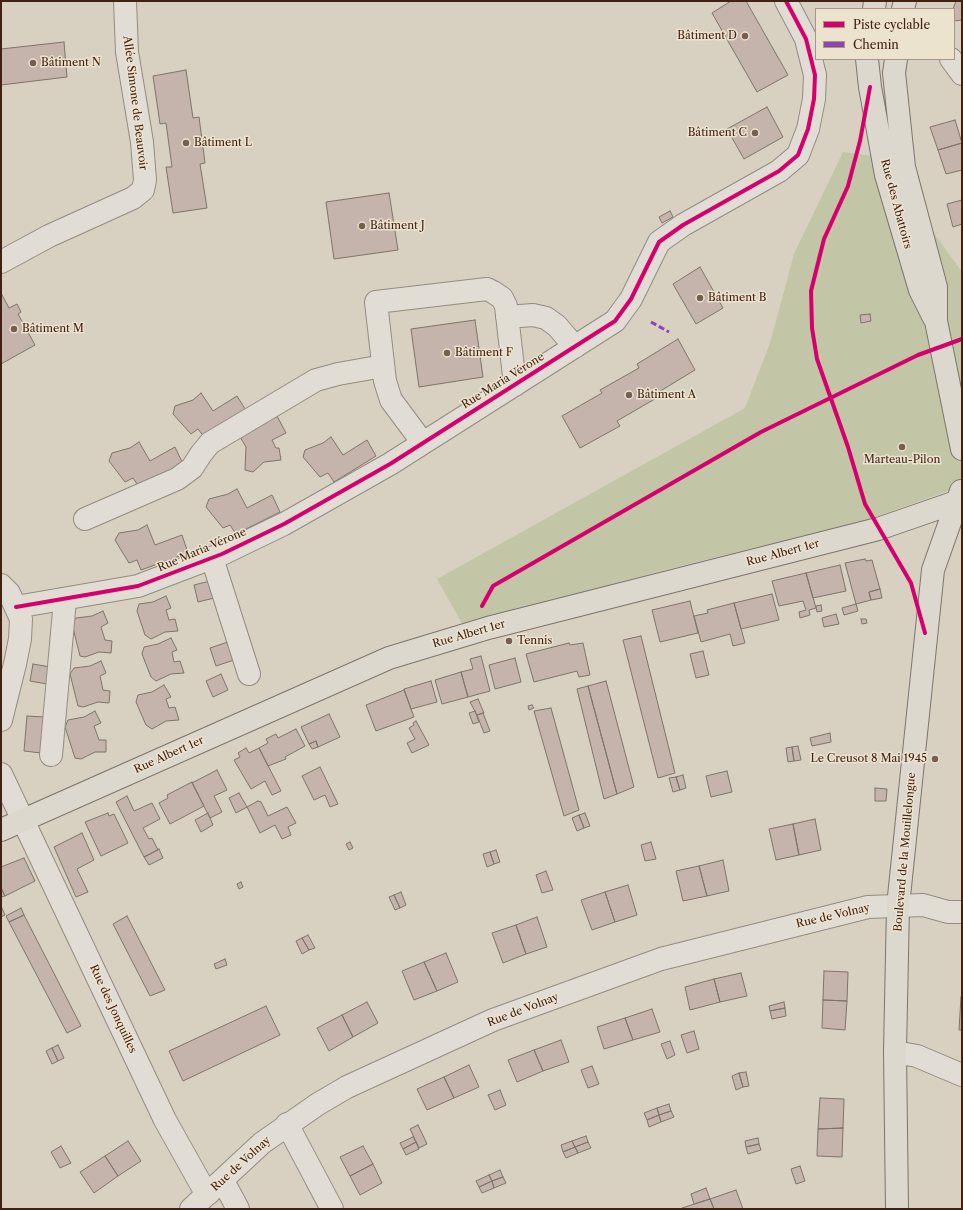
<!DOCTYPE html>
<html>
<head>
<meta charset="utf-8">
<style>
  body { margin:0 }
  #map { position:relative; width:963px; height:1210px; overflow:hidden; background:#d8d0c0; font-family:"Libre Caslon Text",serif }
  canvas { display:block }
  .frame { position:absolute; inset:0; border:2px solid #422115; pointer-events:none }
  .legend { position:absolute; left:815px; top:8px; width:140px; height:52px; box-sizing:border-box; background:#ece3cf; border:1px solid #a89585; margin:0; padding:5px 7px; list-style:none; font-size:12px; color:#422115 }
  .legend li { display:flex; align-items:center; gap:8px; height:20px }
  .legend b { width:20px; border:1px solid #a89585 }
</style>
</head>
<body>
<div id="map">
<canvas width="963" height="1210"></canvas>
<div class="frame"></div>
<ul class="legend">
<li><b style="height:5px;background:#d6006c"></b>Piste cyclable</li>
<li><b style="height:5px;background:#8e44ad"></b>Chemin</li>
</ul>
</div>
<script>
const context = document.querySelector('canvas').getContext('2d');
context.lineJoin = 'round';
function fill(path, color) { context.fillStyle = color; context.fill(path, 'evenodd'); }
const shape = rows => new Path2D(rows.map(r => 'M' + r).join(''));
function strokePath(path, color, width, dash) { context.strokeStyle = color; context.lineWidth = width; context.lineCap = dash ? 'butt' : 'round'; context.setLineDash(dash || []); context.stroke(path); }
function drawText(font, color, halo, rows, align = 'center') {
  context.font = font + ' "Libre Caslon Text",serif'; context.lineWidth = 3; context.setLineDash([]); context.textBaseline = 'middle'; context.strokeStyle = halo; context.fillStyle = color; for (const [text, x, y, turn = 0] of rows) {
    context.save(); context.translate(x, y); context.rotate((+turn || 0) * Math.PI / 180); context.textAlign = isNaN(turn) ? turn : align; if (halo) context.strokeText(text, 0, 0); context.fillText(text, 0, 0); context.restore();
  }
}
const green = shape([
  [843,152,879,157,962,272,962,486,861,522,664,570,463,625,437,579,745,408,770,343,794,254]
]);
const building = shape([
  [731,1,746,1,788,75,757,92,712,13,731,1],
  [956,1,962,1,962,20,954,21,953,9,956,1],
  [64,42,67,77,1,85,1,49,64,42],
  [186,70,193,118,199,117,205,163,200,164,207,208,173,213,166,167,172,167,166,123,160,124,153,76,186,70],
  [767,107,783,137,744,159,727,129,767,107],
  [955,120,962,143,938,150,930,127,955,120],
  [962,143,962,170,946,174,938,150,962,143],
  [389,193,398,250,334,259,326,202,389,193],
  [962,200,962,224,953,227,947,204,962,200],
  [670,211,673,217,662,223,659,217,670,211],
  [700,267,723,308,696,324,673,284,700,267],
  [1,293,9,308,17,304,21,312,18,314,35,345,1,364,1,293],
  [870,314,871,321,861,323,860,315,870,314],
  [475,320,483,377,419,387,411,329,475,320],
  [678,339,695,370,657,393,660,396,617,421,620,426,580,448,562,416,602,393,600,390,639,368,637,364,678,339],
  [201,393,213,411,237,396,247,412,205,438,198,429,191,434,173,414,175,406,193,400,201,393],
  [277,416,286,433,272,440,276,448,279,448,281,460,264,462,253,472,245,470,246,447,240,437,277,416],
  [331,437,343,455,367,440,376,456,334,482,328,473,320,477,303,457,305,450,323,443,331,437],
  [139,442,150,461,175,447,183,464,139,487,133,478,125,482,109,461,112,453,130,448,139,442],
  [237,489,247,508,272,495,280,512,236,534,230,525,223,528,206,507,209,499,228,494,237,489],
  [147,525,155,545,182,535,188,553,141,570,137,560,129,563,115,540,119,533,138,530,147,525],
  [865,559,866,561,872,560,880,589,869,592,871,600,856,604,845,563,865,559],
  [840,565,846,591,813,598,806,573,840,565],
  [806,573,816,608,809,610,810,615,800,618,799,612,806,610,803,601,779,606,772,581,806,573],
  [210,581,214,598,198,602,194,585,210,581],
  [880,589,882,598,871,600,869,592,880,589],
  [772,594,779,620,741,629,734,603,772,594],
  [166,596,171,608,166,610,169,620,175,619,178,631,165,632,151,639,145,635,137,611,139,604,153,602,166,596],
  [690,601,698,633,660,642,652,610,690,601],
  [734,603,745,643,733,646,730,634,701,642,694,616,708,613,707,610,734,603],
  [856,604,858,611,844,615,842,608,856,604],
  [821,605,822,611,817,612,816,606,821,605],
  [103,611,108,623,101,627,105,640,112,641,111,653,99,652,85,657,80,656,72,624,76,618,92,616,103,611],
  [836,614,839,624,824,627,822,618,836,614],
  [861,619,866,619,867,623,862,624,861,619],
  [641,636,675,773,658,778,623,640,641,636],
  [171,638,177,650,172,652,174,662,180,661,184,673,171,674,156,681,151,677,142,654,144,647,158,644,171,638],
  [228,642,234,660,216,666,210,648,228,642],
  [569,643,570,645,583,643,590,675,579,677,577,671,534,682,526,654,569,643],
  [703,651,709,675,696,678,690,654,703,651],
  [481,656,490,691,468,697,461,672,473,669,470,659,481,656],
  [515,658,521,682,495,689,489,665,515,658],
  [101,661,106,673,100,676,103,690,110,691,109,703,98,702,83,707,78,706,70,674,74,668,90,666,101,661],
  [33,664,50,667,47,684,30,681,33,664],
  [461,672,468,697,442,704,435,680,461,672],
  [221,674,228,690,213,697,206,681,221,674],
  [431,681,437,702,411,709,404,689,431,681],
  [606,681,634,787,617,794,588,686,606,681],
  [164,685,171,697,166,699,169,708,175,707,179,720,166,721,152,729,146,725,136,702,138,695,152,692,164,685],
  [588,686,617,794,604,799,577,689,588,686],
  [404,690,414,717,376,731,366,705,404,690],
  [478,699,484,713,477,715,470,702,478,699],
  [532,705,534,708,529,710,528,706,532,705],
  [551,708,579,810,564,816,534,711,551,708],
  [95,711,101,723,94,726,99,740,106,740,106,752,95,752,81,759,75,758,65,727,68,720,84,717,95,711],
  [475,711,479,722,473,724,469,713,475,711],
  [483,713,490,731,484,733,477,715,483,713],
  [329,714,340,737,318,747,316,741,309,744,301,727,329,714],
  [27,716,44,717,41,753,24,751,27,716],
  [416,721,429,745,412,753,407,743,415,739,409,728,414,725,413,723,416,721],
  [296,729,305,746,285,757,286,759,268,766,259,748,268,743,266,739,276,734,278,738,296,729],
  [830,733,831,742,812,746,810,738,830,733],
  [316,741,318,747,312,749,309,744,316,741],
  [798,746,801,760,794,761,792,747,798,746],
  [792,747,794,761,788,762,786,748,792,747],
  [246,748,249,753,259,748,281,791,272,795,265,781,251,789,234,760,240,757,238,753,246,748],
  [320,767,338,804,330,807,325,795,314,800,302,776,320,767],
  [217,770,227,790,214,796,222,812,210,818,192,783,217,770],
  [727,771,732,792,711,797,706,776,727,771],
  [683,775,686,788,680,790,676,777,683,775],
  [676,777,680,790,673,792,669,778,676,777],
  [192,782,204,806,170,824,159,803,168,798,167,795,192,782],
  [875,788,887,789,886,801,875,801,875,788],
  [239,793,247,807,236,813,229,798,239,793],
  [127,796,134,811,152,803,160,819,143,828,149,839,152,838,158,850,144,857,116,802,127,796],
  [258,801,261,802,268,816,287,807,296,823,288,827,291,835,282,839,275,825,260,833,247,807,258,801],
  [108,813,109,816,114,814,128,843,101,856,85,822,108,813],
  [208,813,213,825,201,832,195,820,208,813],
  [585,813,590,826,584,828,579,815,585,813],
  [579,815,584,828,577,831,572,818,579,815],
  [815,819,821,850,799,855,793,824,815,819],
  [793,824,799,855,776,860,769,829,793,824],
  [82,833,94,860,77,869,88,892,76,897,54,847,82,833],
  [350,842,353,848,349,850,346,844,350,842],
  [651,842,656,859,645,861,641,845,651,842],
  [159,849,163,858,149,865,144,857,159,849],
  [496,850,500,862,494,864,490,852,496,850],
  [490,852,494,864,487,867,483,854,490,852],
  [24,858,35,881,5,896,1,888,1,867,24,858],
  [723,860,729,891,707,896,699,866,723,860],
  [699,866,707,896,683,901,676,871,699,866],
  [546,871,553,890,542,893,536,875,546,871],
  [241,882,243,887,239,889,237,884,241,882],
  [628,885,637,915,615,922,605,892,628,885],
  [1,888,5,896,1,897,1,888],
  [401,892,406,905,400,908,394,895,401,892],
  [605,892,615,922,592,930,581,900,605,892],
  [394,895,400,908,395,910,389,897,394,895],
  [1,906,5,915,1,917,1,906],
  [21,908,24,915,9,922,6,916,21,908],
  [24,915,81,1026,67,1033,9,922,24,915],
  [127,916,165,990,150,996,113,924,127,916],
  [537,917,547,947,526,954,516,925,537,917],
  [516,925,526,954,503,963,492,933,516,925],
  [308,935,315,948,309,950,302,938,308,935],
  [302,938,309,950,302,954,296,941,302,938],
  [446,953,458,982,437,991,424,962,446,953],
  [225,959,227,965,216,969,214,964,225,959],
  [424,962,437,991,414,1000,402,971,424,962],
  [824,971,848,972,847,1001,823,1000,824,971],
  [741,973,747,996,720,1002,714,979,741,973],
  [714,979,720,1002,690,1010,685,987,714,979],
  [961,997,962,997,962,1030,959,1030,961,997],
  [823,1000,847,1001,845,1030,822,1028,823,1000],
  [367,1002,378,1023,353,1037,342,1015,367,1002],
  [784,1002,785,1008,770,1011,769,1006,784,1002],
  [266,1006,280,1035,183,1081,169,1051,266,1006],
  [785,1008,786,1016,772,1019,770,1011,785,1008],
  [652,1009,660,1032,633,1040,625,1018,652,1009],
  [342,1015,353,1037,329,1051,317,1028,342,1015],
  [625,1018,633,1040,604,1049,597,1027,625,1018],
  [694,1031,699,1049,687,1053,681,1035,694,1031],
  [561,1040,569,1062,543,1071,534,1050,561,1040],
  [670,1041,675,1055,667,1059,661,1044,670,1041],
  [58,1045,64,1058,58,1061,52,1048,58,1045],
  [52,1048,58,1061,52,1064,46,1051,52,1048],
  [534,1050,543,1071,517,1082,508,1060,534,1050],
  [469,1065,479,1087,454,1098,444,1077,469,1065],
  [592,1066,599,1084,588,1088,581,1070,592,1066],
  [746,1072,749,1086,743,1087,739,1073,746,1072],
  [739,1073,743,1087,736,1090,732,1076,739,1073],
  [444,1077,454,1098,427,1110,417,1089,444,1077],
  [500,1090,506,1105,495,1110,488,1095,500,1090],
  [820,1098,844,1099,843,1128,818,1129,820,1098],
  [669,1104,671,1111,659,1115,657,1108,669,1104],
  [657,1108,659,1115,647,1120,644,1113,657,1108],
  [671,1111,674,1117,661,1122,659,1115,671,1111],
  [659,1115,661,1122,649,1127,647,1120,659,1115],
  [418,1125,427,1144,419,1148,410,1129,418,1125],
  [843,1128,842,1157,817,1156,818,1129,843,1128],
  [586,1136,588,1142,575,1147,572,1141,586,1136],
  [413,1137,416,1142,403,1149,400,1143,413,1137],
  [758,1138,759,1144,746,1147,745,1141,758,1138],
  [128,1141,141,1161,118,1176,105,1156,128,1141],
  [572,1141,575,1147,563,1152,561,1145,572,1141],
  [416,1142,419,1149,406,1155,403,1149,416,1142],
  [588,1142,591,1148,578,1153,575,1147,588,1142],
  [759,1144,761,1150,748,1154,746,1147,759,1144],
  [61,1146,71,1163,60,1168,51,1152,61,1146],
  [363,1146,373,1164,350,1176,340,1157,363,1146],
  [575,1147,578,1153,566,1158,563,1152,575,1147],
  [105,1156,118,1176,94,1193,80,1172,105,1156],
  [373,1164,382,1183,360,1195,350,1176,373,1164],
  [800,1166,805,1181,796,1184,791,1169,800,1166],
  [500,1170,503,1177,492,1181,489,1175,500,1170],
  [489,1175,492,1181,479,1187,476,1181,489,1175],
  [503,1177,506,1183,494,1188,492,1181,503,1177],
  [492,1181,494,1188,482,1193,479,1187,492,1181],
  [706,1188,710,1199,694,1204,691,1194,706,1188],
  [736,1190,743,1209,714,1209,710,1199,736,1190],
  [710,1199,714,1209,682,1209,682,1208,710,1199]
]);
const minor = shape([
  [951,59,962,74],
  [1,262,49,236,133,198,143,190,145,180,142,142,127,52,125,1],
  [507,317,533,315,546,318,557,326,575,347],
  [423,443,391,400,385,381,376,302,487,289,493,292,502,298,506,306,515,385],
  [85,519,177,479,192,468,201,454,210,443,316,380,338,374,383,366],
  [212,558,249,674],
  [1,585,9,593,21,619,20,639,15,664,1,720],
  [16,607,138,586,222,554,284,524,390,464,615,321,631,299,659,242,683,225,779,171,798,155,808,129,814,99,815,75,806,39,786,1],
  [51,755,65,600],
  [1,774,165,1120,202,1186,209,1193],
  [895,1052,917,1056,962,1075],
  [287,1124,332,1209],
  [223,1181,238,1209],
  [191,1209,262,1143,318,1104,347,1087,493,1020,661,959,868,907,923,905,948,912,962,912]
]);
const major = shape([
  [874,9,875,1],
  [903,9,905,1],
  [867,59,870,87,886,175,920,290,934,318],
  [896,59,894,73,904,167,936,287,936,321,962,449],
  [1,830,389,658,488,628,878,529,959,501],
  [897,1209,895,1052,898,906,933,570,961,491]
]);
const quiet = shape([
  [651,322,669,332]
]);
const cycleway = shape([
  [870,87,860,141,848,186,824,239,811,291,812,328,817,359,848,447,865,504,911,583,925,633],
  [482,606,493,586,761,432,918,355,962,339],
  [16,607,138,586,222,554,284,524,390,464,615,321,631,299,659,242,683,225,779,171,798,155,808,129,814,99,815,75,806,39,786,1]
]);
const markers = [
  [745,36,4,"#765e51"],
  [33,63,4,"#765e51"],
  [755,133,4,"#765e51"],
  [186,143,4,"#765e51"],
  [362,226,4,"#765e51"],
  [700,298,4,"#765e51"],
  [14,329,4,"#765e51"],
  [447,353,4,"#765e51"],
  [629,395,4,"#765e51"],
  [902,447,4,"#765e51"],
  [509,641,4,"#765e51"],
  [935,759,4,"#765e51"]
];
const poiNames = [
  ["Bâtiment D",737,36,"right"],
  ["Bâtiment N",41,63],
  ["Bâtiment C",747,133,"right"],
  ["Bâtiment L",194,143],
  ["Bâtiment J",370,226],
  ["Bâtiment B",708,298],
  ["Bâtiment M",22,329],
  ["Bâtiment F",455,353],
  ["Bâtiment A",637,395],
  ["Marteau-Pilon",902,460,"center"],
  ["Tennis",517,641],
  ["Le Creusot 8 Mai 1945",927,759,"right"]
];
const streetNames = [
  ["Allée Simone de Beauvoir",135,103,83],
  ["Rue des Abattoirs",896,204,75],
  ["Rue Maria Vérone",503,381,-32],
  ["Rue Maria Vérone",202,550,-23],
  ["Rue Albert 1er",783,553,-15],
  ["Rue Albert 1er",469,634,-16],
  ["Rue Albert 1er",169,755,-24],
  ["Boulevard de la Mouillelongue",905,852,-85],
  ["Rue de Volnay",833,916,-13],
  ["Rue des Jonquilles",113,1009,65],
  ["Rue de Volnay",523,1010,-21],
  ["Rue de Volnay",241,1164,-42]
];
fill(green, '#c2c6a6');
fill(building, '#c5b4ab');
strokePath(building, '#7d746a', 1);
strokePath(minor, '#938b80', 24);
strokePath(major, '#7d746a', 24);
strokePath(minor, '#e1ddd4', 22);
strokePath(major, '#dcd8ce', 22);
strokePath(quiet, '#8e44ad', 3, [6, 3]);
strokePath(cycleway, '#d6006c', 4);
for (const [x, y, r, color] of markers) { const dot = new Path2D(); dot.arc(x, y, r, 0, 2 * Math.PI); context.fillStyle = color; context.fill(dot); strokePath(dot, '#ece3cf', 1.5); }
drawText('11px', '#422115', '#ece3cf', poiNames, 'left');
drawText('11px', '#422115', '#ece3cf', streetNames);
</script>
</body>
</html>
